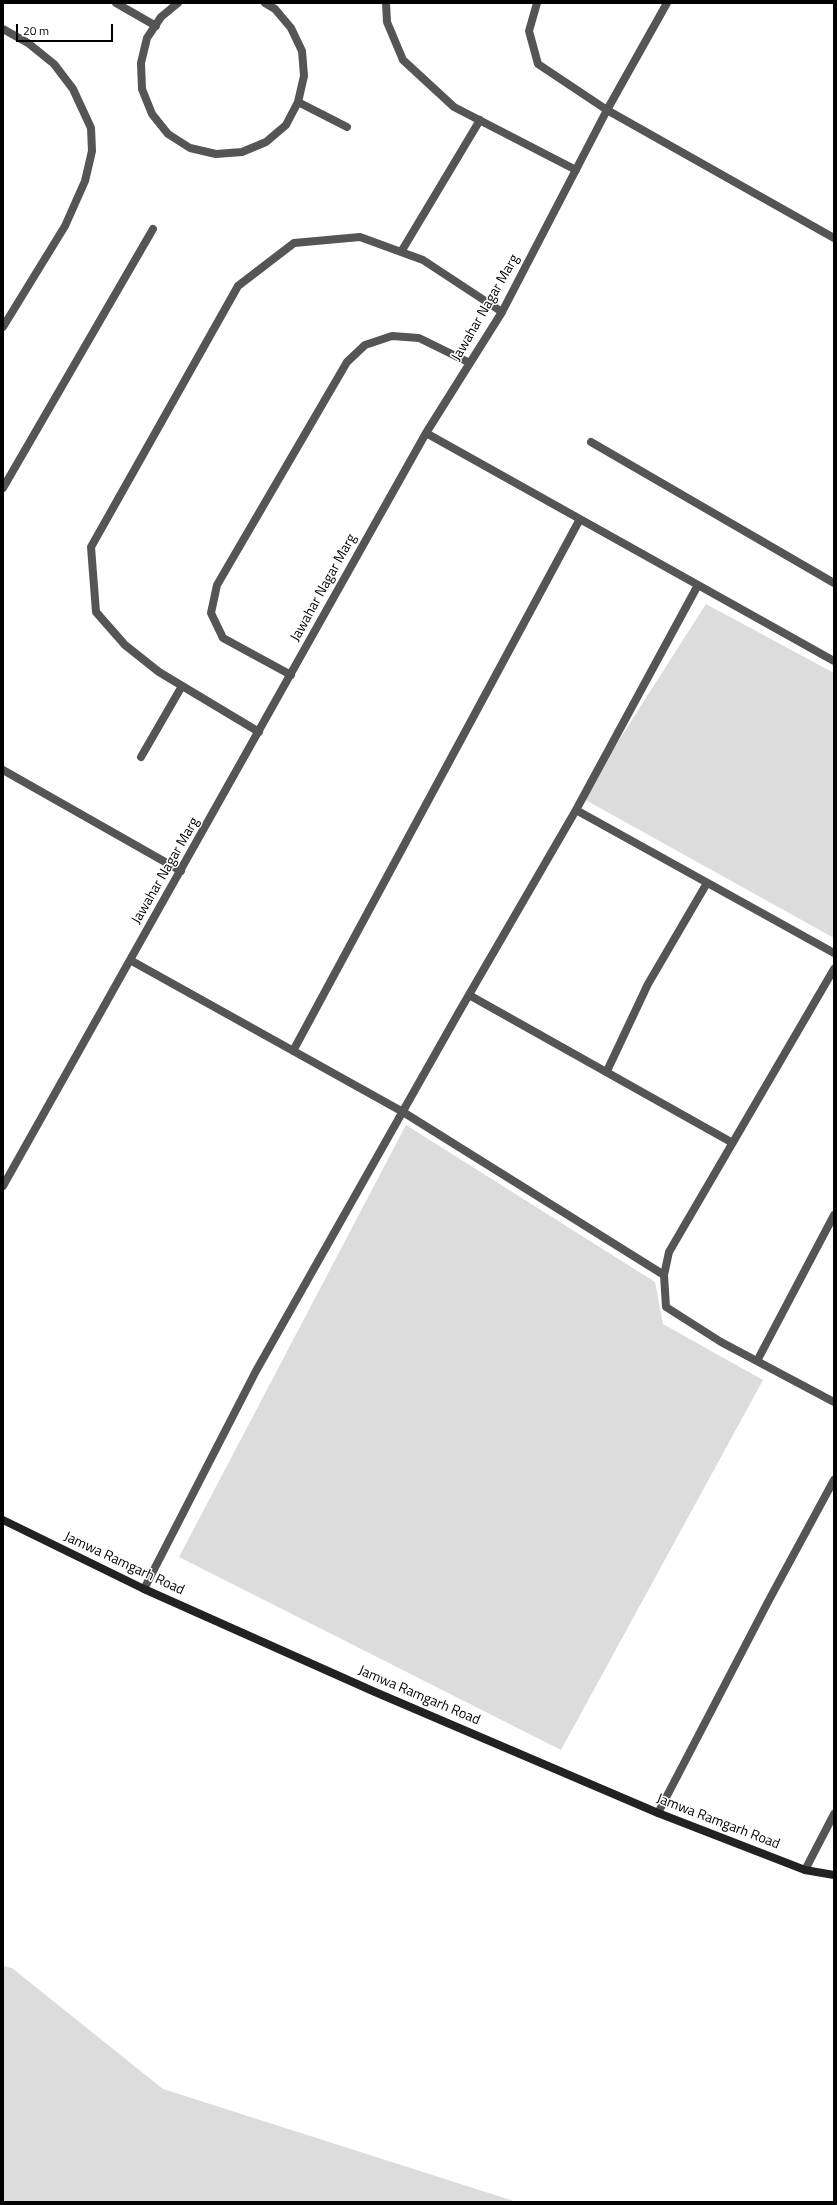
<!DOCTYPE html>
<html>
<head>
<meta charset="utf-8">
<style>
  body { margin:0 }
  #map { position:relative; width:837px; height:2205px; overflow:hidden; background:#fff; font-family:"Titillium Web",sans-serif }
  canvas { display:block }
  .frame { position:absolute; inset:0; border:4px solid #000; pointer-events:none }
  .scale { position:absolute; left:16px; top:24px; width:97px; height:18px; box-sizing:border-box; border:2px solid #000; border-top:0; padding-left:5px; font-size:12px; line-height:14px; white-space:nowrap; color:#000; -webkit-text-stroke:3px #fff; paint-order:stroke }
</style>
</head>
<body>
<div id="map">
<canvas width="837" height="2205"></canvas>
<div class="frame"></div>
<div class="scale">20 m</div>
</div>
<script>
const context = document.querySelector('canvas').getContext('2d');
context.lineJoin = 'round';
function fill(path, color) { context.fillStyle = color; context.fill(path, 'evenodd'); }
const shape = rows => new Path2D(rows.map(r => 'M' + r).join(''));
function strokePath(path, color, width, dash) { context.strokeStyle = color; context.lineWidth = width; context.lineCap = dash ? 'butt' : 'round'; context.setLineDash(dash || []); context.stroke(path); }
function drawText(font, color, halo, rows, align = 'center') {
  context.font = font + ' "Titillium Web",sans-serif'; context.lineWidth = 3; context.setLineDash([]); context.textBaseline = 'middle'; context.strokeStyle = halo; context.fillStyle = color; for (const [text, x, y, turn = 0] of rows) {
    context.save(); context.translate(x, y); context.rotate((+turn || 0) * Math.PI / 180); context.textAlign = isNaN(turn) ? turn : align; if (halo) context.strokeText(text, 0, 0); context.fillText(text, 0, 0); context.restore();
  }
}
const green = shape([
  [706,604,834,673,834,938,582,798],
  [406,1125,655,1282,663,1324,763,1380,561,1750,179,1557],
  [3,1966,12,1968,163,2089,517,2202,3,2202]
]);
const lane = shape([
  [386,3,387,22,403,60,454,107,576,170],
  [3,29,28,43,54,64,73,89,91,128,92,151,85,181,65,226,3,327],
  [401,252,480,120],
  [591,442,834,583],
  [3,488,153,229],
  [259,732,159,672,125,645,96,612,91,547,238,286,294,243,360,237,423,260,502,312],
  [141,757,182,686]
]);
const street = shape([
  [116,3,156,26],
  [178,3,161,17,147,38,141,63,142,89,152,114,168,134,190,148,216,154,242,152,266,142,286,125,298,102,304,76,302,51,291,28,275,9,265,3],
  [537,3,529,31,538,64,607,110,834,238],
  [298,102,347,127],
  [426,433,834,661],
  [291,675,223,638,211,613,217,585,347,362,365,345,392,336,419,338,470,363],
  [3,770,181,871],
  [576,810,834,953],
  [130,960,403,1112,664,1275],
  [834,969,669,1252,664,1275,666,1307,721,1342,834,1402],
  [469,995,731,1142],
  [293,1051,580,519],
  [607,1071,648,984,707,883],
  [3,1186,426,433,502,312,607,110,667,3],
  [757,1361,834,1215],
  [144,1589,256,1371,459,1012,576,810,698,585],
  [658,1813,769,1600,834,1480],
  [805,1870,834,1814]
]);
const secondary = shape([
  [3,1520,144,1589,375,1692,658,1813,805,1870,834,1875]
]);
const streetNames = [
  ["Jawahar Nagar Marg",486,308,-60],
  ["Jawahar Nagar Marg",324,588,-61],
  ["Jawahar Nagar Marg",166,871,-60],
  ["Jamwa Ramgarh Road",124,1564,25],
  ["Jamwa Ramgarh Road",419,1696,23],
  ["Jamwa Ramgarh Road",718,1822,21]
];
fill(green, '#dcdcdc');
strokePath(lane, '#555', 8);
strokePath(street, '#555', 8);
strokePath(secondary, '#222', 8);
drawText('14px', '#000', '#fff', streetNames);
</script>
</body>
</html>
